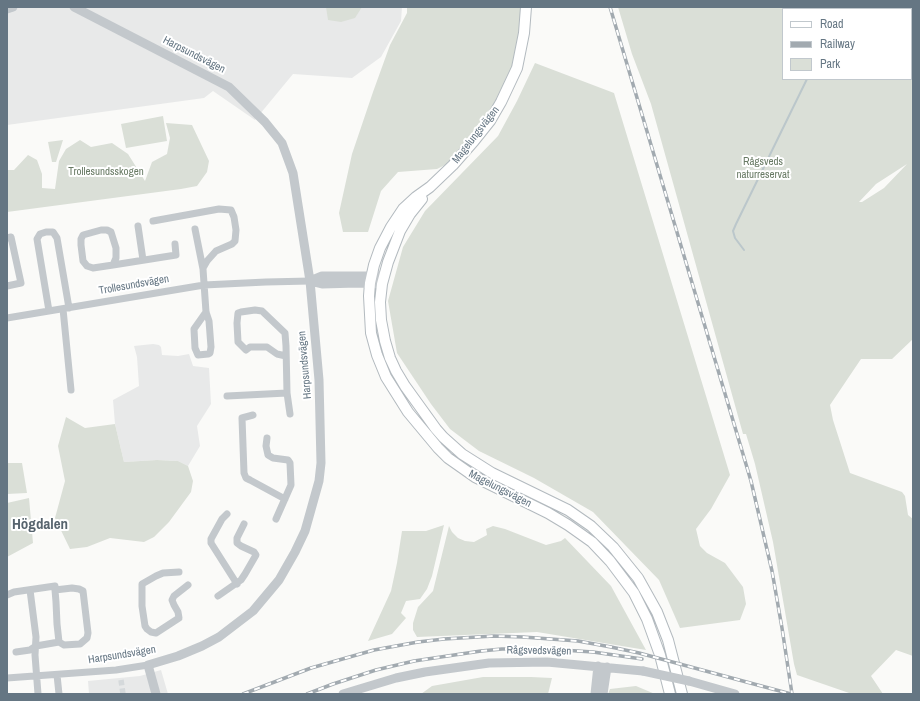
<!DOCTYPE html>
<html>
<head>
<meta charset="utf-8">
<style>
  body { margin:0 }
  #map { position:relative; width:920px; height:701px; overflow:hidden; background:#fafaf8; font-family:"Archivo Narrow",sans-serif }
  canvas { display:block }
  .frame { position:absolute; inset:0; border:8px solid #657683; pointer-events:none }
  .legend { position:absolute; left:782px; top:8px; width:130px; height:72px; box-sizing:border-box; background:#fff; border:1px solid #c1c8cd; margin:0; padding:5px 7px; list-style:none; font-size:12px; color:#657683 }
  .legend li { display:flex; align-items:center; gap:8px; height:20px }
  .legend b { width:20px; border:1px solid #c1c8cd }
</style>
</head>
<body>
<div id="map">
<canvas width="920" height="701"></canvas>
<div class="frame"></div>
<ul class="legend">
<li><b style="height:5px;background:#fff"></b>Road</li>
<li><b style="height:5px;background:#a2aab0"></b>Railway</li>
<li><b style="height:11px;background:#dadfd7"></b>Park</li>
</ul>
</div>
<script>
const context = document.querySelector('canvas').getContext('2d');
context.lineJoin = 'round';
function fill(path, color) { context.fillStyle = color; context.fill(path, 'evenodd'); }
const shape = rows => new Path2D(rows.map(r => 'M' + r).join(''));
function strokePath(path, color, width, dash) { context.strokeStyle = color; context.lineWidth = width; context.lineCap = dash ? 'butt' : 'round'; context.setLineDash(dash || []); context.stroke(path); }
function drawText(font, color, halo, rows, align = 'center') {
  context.font = font + ' "Archivo Narrow",sans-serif'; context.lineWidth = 4; context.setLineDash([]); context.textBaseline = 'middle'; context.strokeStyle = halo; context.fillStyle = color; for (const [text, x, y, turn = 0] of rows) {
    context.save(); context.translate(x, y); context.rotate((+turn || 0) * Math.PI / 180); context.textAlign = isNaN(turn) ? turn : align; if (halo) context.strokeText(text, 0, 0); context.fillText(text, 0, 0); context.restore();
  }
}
const built = shape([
  [7,7,402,7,401,21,381,57,352,78,293,74,255,120,213,91,204,98,7,125],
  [153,344,159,345,161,347,162,355,178,356,189,354,193,366,209,368,211,404,197,426,200,446,188,466,178,461,157,460,124,462,115,424,113,400,139,386,137,357,134,346],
  [161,670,168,694,89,694,88,681,140,676]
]);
const green = shape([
  [326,7,362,7,355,18,341,22,328,20],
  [407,7,522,7,517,56,505,87,470,140,453,161,437,169,398,172,381,191,368,232,343,232,339,213,352,154,373,92,390,45,407,13],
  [618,7,913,7,913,339,892,359,861,359,830,405,833,420,850,473,902,492,905,496,908,515,913,519,913,656,896,650,871,676,883,694,852,694,797,675,794,664,773,542,755,464,746,434,743,434,651,104,632,54],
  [783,9,911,9,911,79,783,79],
  [907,164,884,188,862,202,859,202,876,184],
  [535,63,614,93,730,475,711,509,696,529,700,546,707,553,725,563,743,587,746,604,740,620,680,628,659,580,593,512,534,478,479,451,450,429,431,404,397,353,388,301,403,247,425,211,498,136,517,101],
  [163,116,167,141,126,148,121,124],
  [166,123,192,125,209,161,207,172,197,186,181,189,7,212,7,170,14,170,28,155,37,160,42,174,42,188,55,189,59,161,66,149,80,140,91,147,112,143,128,154,145,181,152,162,167,154,170,138],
  [63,140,56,162,52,162,48,142],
  [66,417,85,428,115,424,124,462,157,460,178,461,188,466,193,481,191,492,169,522,154,537,144,542,110,538,87,547,70,549,55,518,65,481,58,446],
  [7,463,22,463,27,493,7,494],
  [29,498,33,543,7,557,7,503],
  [444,525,432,576,427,589,420,599,406,601,401,613,406,618,392,634,368,641,391,591,397,563,402,531,426,531],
  [449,526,452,532,458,538,465,541,474,542,487,535,486,529,493,526,505,529,546,545,561,541,565,538,611,586,646,650,537,632,417,637,413,630,413,623,418,607,433,591],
  [483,677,531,677,552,678,548,694,421,694,432,686],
  [636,686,655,694,608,694,610,689]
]);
const stream = shape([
  [841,9,842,7],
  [744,250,735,238,733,231,736,224,807,79]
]);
const pedestrianTunnel = shape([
  [121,680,123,694]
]);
const minor = shape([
  [153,221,219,209,231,210,234,217,236,230,235,241,232,244,216,251,207,261,203,268],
  [138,226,143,260],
  [195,229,203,269,206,312,209,321,211,347,210,353,208,354,198,355,195,348,194,329,206,312],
  [7,238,11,237,21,283,7,286],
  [113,265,93,268,87,266,83,261,81,245,81,239,83,235,101,230,107,230,111,232,116,248,116,258,113,265,176,255,175,244],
  [63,309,71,390],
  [49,311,37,239,40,234,46,232,53,232,57,238,69,308],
  [7,318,204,285,266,282,310,281],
  [286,356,277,354,267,347,250,347,246,350,238,342,237,323,238,313,241,312,255,310,262,311,285,333,286,346,287,393,290,414],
  [227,396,287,393],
  [253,415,242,418,244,473,246,478,250,480,285,499],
  [267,438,266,446,268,455,273,458,288,460,290,463,291,485,276,519],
  [227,514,222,519,211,539,211,543,237,584],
  [179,572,163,573,156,576,142,584,142,606,145,626,147,629,151,632,156,633,179,618,178,612,174,605,172,600,174,596,188,585],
  [30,590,36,637,35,655,38,694],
  [7,595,14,592,55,586,55,590,56,602,57,624,59,642,64,645,80,644,87,638,88,633,83,591,79,589,72,588,55,590],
  [218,596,241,580,245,574,256,555,254,552,241,546,237,543,237,538,244,524],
  [16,652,30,650,36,646,59,642],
  [57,675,59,694],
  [7,678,116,670,148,665]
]);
const tertiary = shape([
  [74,7,229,87,265,122,282,143,293,173,310,281,319,380,321,463,319,481,305,531,295,552,279,580,253,611,219,637,202,646,178,656,148,665,156,694],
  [7,9,13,7],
  [310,281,322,276,384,276],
  [310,281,322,284,357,283,382,284],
  [689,681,735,694],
  [343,694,396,678,425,672,489,663,547,662,643,671],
  [595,694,598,666],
  [603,694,607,667]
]);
const secondary = shape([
  [526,7,524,33,517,68,501,102,490,121,474,141,453,165,430,187,416,197,403,209,391,227,380,248,374,265,370,283,369,296,371,333,377,355,386,377,408,412,438,448,448,458,475,477,548,513,568,525,592,542,610,561,634,593,647,619,660,655,670,694],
  [422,199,410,214,400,231,388,262,382,284,380,302,381,320,385,341,390,358,396,371,405,386,436,429,443,437,462,454,492,473,568,510,591,526,613,547,638,578,657,612,668,640,682,694]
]);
const rail = shape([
  [610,7,751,481,772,571,782,628,792,694],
  [243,694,311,668,374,650,418,642,444,639,494,636,523,637,578,641,611,647,639,653,791,694],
  [307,694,333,684,376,670,414,661,481,651,502,649,547,649,593,652,642,659]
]);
const tertiaryBridge = shape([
  [643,671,689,681]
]);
const streetNames = [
  ["Harpsundsvägen",194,55,27],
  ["Magelungsvägen",476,135,-52],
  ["Trollesundsvägen",134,285,-10],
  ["Harpsundsvägen",305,365,-95],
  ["Magelungsvägen",500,489,27],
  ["Rågsvedsvägen",539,651,1],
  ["Harpsundsvägen",122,655,-9]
];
const parkNames = [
  ["Rågsveds",763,162],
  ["naturreservat",763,175],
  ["Trollesundsskogen",106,172]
];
const districtNames = [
  ["Högdalen",40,525]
];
fill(built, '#e8e9e9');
fill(green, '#dadfd7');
strokePath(stream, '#bbc7cb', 2);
strokePath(pedestrianTunnel, '#d5d9db', 5.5, [5.5, 3]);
strokePath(secondary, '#b3babf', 12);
strokePath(minor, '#c3c8cc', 7);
strokePath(tertiary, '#c3c8cc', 9);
strokePath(secondary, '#fff', 10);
strokePath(rail, '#a2aab0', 3.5);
strokePath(rail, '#fff', 2, [6]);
strokePath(tertiaryBridge, '#c3c8cc', 9);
drawText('11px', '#657683', '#fff', streetNames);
drawText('11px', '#687a64', '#fff', parkNames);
drawText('bold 15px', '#57646e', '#fff', districtNames);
</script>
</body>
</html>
